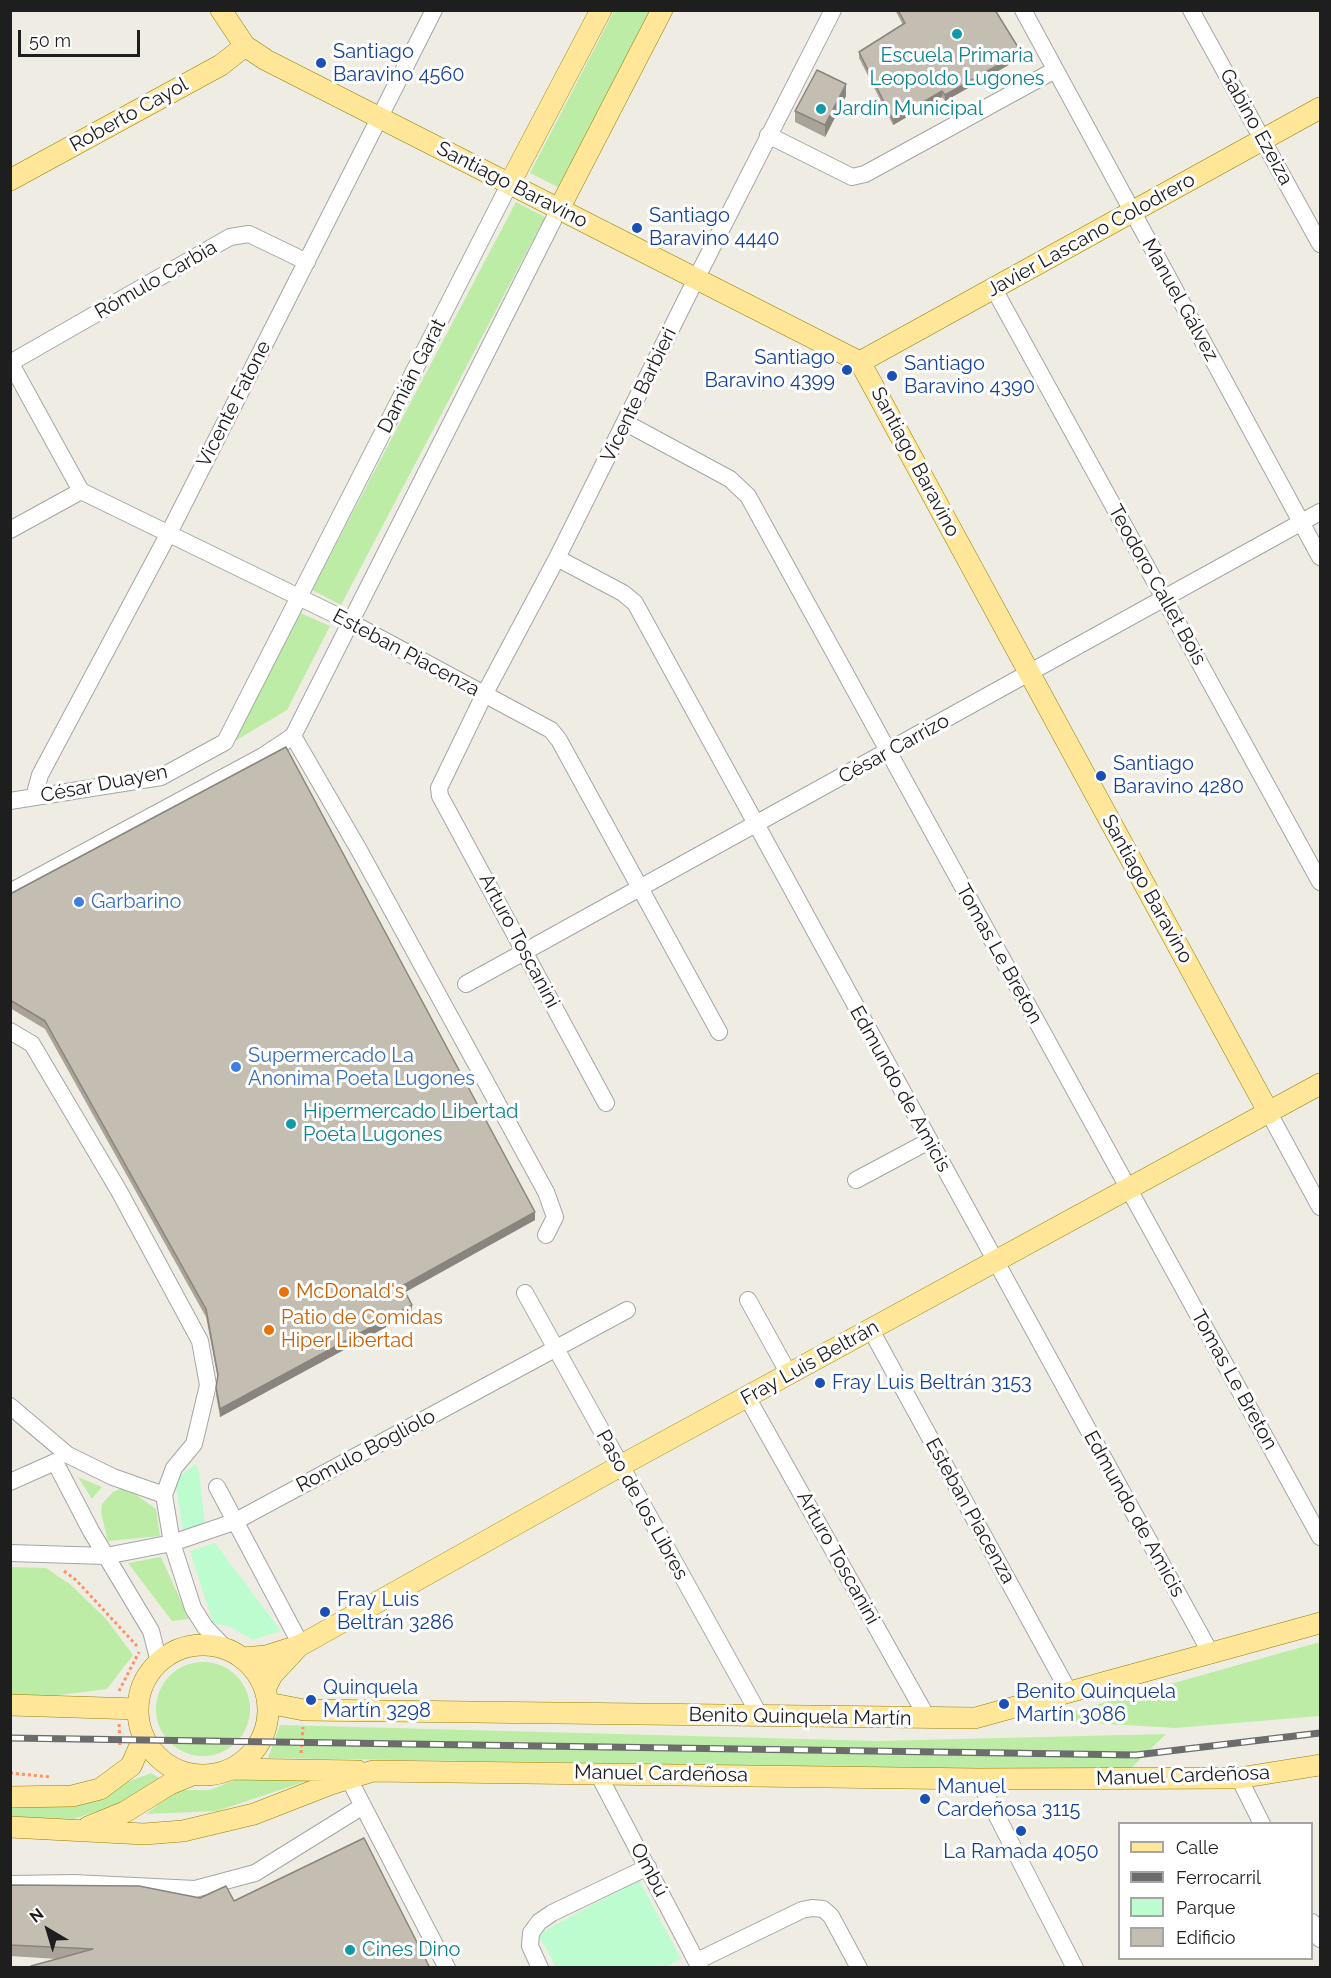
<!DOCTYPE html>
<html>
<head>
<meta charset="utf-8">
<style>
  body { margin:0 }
  #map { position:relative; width:1331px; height:1978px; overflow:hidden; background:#efede3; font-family:Raleway,sans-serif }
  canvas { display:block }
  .frame { position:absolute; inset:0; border:12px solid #1e1e1e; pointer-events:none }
  .legend { position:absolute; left:1118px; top:1822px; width:195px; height:138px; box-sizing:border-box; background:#fff; border:2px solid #a5a5a5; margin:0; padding:8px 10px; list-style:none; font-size:18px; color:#1e1e1e }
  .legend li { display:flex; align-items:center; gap:12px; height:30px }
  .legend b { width:30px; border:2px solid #a5a5a5 }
  .north { position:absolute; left:18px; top:1900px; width:60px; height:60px; -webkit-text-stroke:4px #fff; paint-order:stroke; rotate:322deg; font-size:16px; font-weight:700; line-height:24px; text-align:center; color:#1e1e1e }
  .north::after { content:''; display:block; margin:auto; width:21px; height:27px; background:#1e1e1e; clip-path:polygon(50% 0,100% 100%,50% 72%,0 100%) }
  .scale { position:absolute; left:18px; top:30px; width:122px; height:27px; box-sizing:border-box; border:3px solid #1e1e1e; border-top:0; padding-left:8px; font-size:18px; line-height:21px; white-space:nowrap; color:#1e1e1e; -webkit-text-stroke:4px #fff; paint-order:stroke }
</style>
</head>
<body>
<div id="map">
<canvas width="1331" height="1978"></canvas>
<div class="frame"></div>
<ul class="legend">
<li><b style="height:8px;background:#ffe698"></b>Calle</li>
<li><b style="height:8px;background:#6c6c6c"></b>Ferrocarril</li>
<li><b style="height:16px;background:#bdfcce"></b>Parque</li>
<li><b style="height:16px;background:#c4bdb2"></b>Edificio</li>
</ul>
<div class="north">N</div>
<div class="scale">50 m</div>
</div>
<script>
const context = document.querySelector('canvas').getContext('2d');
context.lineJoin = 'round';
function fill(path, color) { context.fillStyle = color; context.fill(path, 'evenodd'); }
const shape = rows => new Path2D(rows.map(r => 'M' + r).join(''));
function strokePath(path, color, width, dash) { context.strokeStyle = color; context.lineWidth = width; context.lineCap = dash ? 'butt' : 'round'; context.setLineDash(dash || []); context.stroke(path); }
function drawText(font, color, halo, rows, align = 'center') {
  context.font = font + ' Raleway,sans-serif'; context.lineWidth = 6; context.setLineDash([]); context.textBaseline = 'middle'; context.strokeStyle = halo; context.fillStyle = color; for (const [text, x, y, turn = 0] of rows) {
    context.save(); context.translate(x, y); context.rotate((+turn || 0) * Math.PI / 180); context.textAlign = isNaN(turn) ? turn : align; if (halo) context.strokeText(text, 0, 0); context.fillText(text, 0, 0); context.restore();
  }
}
const grass = shape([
  [614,11,652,11,560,188,530,173],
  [516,202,545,217,341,605,312,590],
  [298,612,330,626,287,710,235,741],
  [78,1477,102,1487,92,1499],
  [120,1489,135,1494,156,1509,160,1536,108,1541,101,1513,102,1504,113,1492],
  [161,1557,189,1619,172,1621,128,1563],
  [11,1567,46,1568,71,1585,107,1620,133,1655,107,1689,44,1697,11,1696],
  [1320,1642,1320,1716,1175,1728,1042,1720],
  '156 1709a47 47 0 1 1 94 0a47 47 0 1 1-94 0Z',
  [280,1725,878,1741,1166,1734,1128,1771,268,1758],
  [151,1773,161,1779,120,1804,73,1819,11,1818,10,1804,73,1803],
  [247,1775,322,1776,217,1811,146,1814,178,1790,210,1790]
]);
const park = shape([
  [195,1464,199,1471,205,1524,183,1531,175,1480],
  [215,1543,281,1631,253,1640,228,1626,213,1623,190,1551],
  [639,1880,681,1959,665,1967,556,1967,538,1934]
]);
const path = shape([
  [64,1571,76,1580,137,1646],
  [119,1691,139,1652],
  [119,1724,120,1745],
  [301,1753,303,1727],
  [10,1773,51,1777]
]);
const minor = shape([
  [1023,10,1320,557],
  [1191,10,1320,244],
  [768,135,852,177,865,174,1055,70],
  [994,289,1320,882],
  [10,362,81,491,350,622,551,730,559,740,719,1032],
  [10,363,230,237,249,234,307,262],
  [626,423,730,479,748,496,1320,1537],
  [10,530,81,491],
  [557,558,623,593,635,603,1210,1652],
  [293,736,359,850,546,1192,555,1217,546,1235],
  [34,797,40,775,169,533,434,10],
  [10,801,161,777,225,742,510,183],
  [10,892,263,756,293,736,559,209],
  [466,984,1320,512],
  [10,1031,32,1044,119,1191,200,1341,208,1385,194,1444,174,1468,164,1495,172,1543,193,1608,205,1627,226,1649],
  [606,1103,440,796,439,788,484,695,557,558,696,279,833,10],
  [1269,1113,1320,1207],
  [856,1180,929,1141],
  [525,1293,760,1716],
  [748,1300,789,1374],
  [871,1330,1069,1692],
  [747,1397,928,1719],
  [10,1406,68,1455,113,1477,164,1495],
  [10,1482,55,1462,91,1531,151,1631,159,1662],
  [217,1487,301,1645],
  [10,1553,106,1556,172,1543,234,1522,627,1310],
  [597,1772,700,1968],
  [1239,1778,1262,1824],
  [349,1779,447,1968],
  [978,1779,1075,1968],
  [10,1884,74,1883,195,1889,255,1873,363,1806],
  [1312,1922,1320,1939],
  [697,1961,802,1910,812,1908,823,1909,831,1916,859,1968],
  [540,1968,530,1946,531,1933,539,1922,552,1913,648,1867]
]);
const major = shape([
  [221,10,245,46,266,60,860,362,1269,1113],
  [10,180,221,65,245,46],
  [510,183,601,10],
  [559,209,662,10],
  [860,362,1320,108],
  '138 1710a65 65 0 1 1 130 0a65 65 0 1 1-130 0Z',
  [243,1658,266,1656,301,1645,620,1466,1320,1084],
  [265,1689,272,1675,298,1647],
  [268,1703,304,1710,975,1718,1320,1623],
  [10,1705,138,1709],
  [231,1769,358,1771],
  [10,1797,72,1796,100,1789,131,1766,143,1739],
  [10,1827,144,1834,183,1831,254,1814,331,1784,373,1771,978,1779,1239,1778,1320,1765],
  [88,1827,125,1812,170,1784,192,1775]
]);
const rail = shape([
  [10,1738,1136,1755,1320,1733]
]);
const wall = shape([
  [895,10,995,10,1021,58,945,101,942,97,893,125,859,58,859,52,903,25],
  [846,96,825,137,795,122,795,111],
  [10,894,535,1220,405,1292,412,1313,220,1417,216,1395,218,1379,206,1317,45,1029,10,1008],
  [10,1885,234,1901,430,1968,31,1968,31,1966,57,1959,10,1956]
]);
const shadedWall = shape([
  [1021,52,1021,58,945,101,945,95],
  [846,84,846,96,825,137,825,125],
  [942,91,942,97,893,125,893,120],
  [535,1212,535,1220,402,1294,402,1286],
  [412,1305,412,1313,220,1417,220,1409]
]);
const building = shape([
  [898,10,995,10,1021,52,945,95,942,91,893,120,859,52,905,23,898,10],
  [817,70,846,84,825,125,795,111,817,70],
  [286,747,535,1212,402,1286,412,1305,220,1409,216,1387,218,1375,206,1309,45,1021,10,1000,10,894,286,747],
  [364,1838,430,1968,31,1968,31,1966,93,1949,10,1945,10,1885,139,1886,200,1898,226,1886,234,1901,364,1838]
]);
const markers = [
  [957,34,6,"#0f9aa8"],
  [321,63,6,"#1a4fb4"],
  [821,109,6,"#0f9aa8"],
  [637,228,6,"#1a4fb4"],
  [847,370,6,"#1a4fb4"],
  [892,376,6,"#1a4fb4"],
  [1101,776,6,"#1a4fb4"],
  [79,902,6,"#3f7fe0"],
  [236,1067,6,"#3f7fe0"],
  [291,1124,6,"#0f9aa8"],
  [284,1292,6,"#e8710a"],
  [269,1330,6,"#e8710a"],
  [820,1383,6,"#1a4fb4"],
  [325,1612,6,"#1a4fb4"],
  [311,1700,6,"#1a4fb4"],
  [1004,1704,6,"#1a4fb4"],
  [925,1799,6,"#1a4fb4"],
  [1021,1831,6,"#1a4fb4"],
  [350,1950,6,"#0f9aa8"]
];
const transitNames = [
  ["Santiago",333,52],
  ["Baravino 4560",333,75],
  ["Santiago",649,216],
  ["Baravino 4440",649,239],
  ["Santiago",835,358,"right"],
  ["Baravino 4399",835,381,"right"],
  ["Santiago",904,364],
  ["Baravino 4390",904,387],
  ["Santiago",1113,764],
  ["Baravino 4280",1113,787],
  ["Fray Luis Beltrán 3153",832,1383],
  ["Fray Luis",337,1600],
  ["Beltrán 3286",337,1623],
  ["Quinquela",323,1688],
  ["Martín 3298",323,1711],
  ["Benito Quinquela",1016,1692],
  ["Martín 3086",1016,1715],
  ["Manuel",937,1787],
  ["Cardeñosa 3115",937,1810],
  ["La Ramada 4050",1021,1852,"center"]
];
const cultureNames = [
  ["Escuela Primaria",957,56,"center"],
  ["Leopoldo Lugones",957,79,"center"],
  ["Jardín Municipal",833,109],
  ["Hipermercado Libertad",303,1112],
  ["Poeta Lugones",303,1135],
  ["Cines Dino",362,1950]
];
const streetNames = [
  ["Roberto Cayol",129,115,-29],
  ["Gabino Ezeiza",1256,127,61],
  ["Santiago Baravino",512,185,27],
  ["Javier Lascano Colodrero",1091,235,-29],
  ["Rómulo Carbia",156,280,-30],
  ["Manuel Gálvez",1180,300,61],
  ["Damián Garat",412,376,-63],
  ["Vicente Barbieri",639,395,-64],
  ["Vicente Fatone",234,404,-63],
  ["Santiago Baravino",915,462,62],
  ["Teodoro Callet Bois",1157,585,61],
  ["Esteban Piacenza",406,653,28],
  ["César Carrizo",894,749,-29],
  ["César Duayen",104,784,-11],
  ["Santiago Baravino",1147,889,61],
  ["Arturo Toscanini",519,941,62],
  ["Tomas Le Breton",999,954,61],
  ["Edmundo de Amicis",900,1089,61],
  ["Fray Luis Beltrán",810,1363,-29],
  ["Tomas Le Breton",1234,1380,61],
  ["Romulo Bogliolo",366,1451,-28],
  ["Paso de los Libres",642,1505,61],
  ["Esteban Piacenza",970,1511,61],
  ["Edmundo de Amicis",1134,1514,61],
  ["Arturo Toscanini",838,1558,61],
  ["Benito Quinquela Martín",800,1717,1],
  ["Manuel Cardeñosa",661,1774,1],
  ["Manuel Cardeñosa",1183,1776,-2],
  ["Ombú",649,1870,62]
];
const shopNames = [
  ["Garbarino",91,902],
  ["Supermercado La",248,1056],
  ["Anonima Poeta Lugones",248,1079]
];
const foodNames = [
  ["McDonald's",296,1292],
  ["Patio de Comidas",281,1318],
  ["Hiper Libertad",281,1341]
];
fill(grass, '#bceca6');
fill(park, '#bdfcce');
strokePath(minor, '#a5a5a5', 18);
strokePath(major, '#978100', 22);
strokePath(path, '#ff9164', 3, [3, 3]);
strokePath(minor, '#fff', 16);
strokePath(major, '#ffe698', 21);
strokePath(rail, '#6c6c6c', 7);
strokePath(rail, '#fff', 4.5, [14]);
fill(wall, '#a9a399');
fill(shadedWall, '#89847d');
fill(building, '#c4bdb2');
strokePath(building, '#89847d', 1.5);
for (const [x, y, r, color] of markers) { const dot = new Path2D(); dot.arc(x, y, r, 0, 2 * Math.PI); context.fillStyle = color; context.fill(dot); strokePath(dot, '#fff', 2); }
drawText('20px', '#164399', '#fff', transitNames, 'left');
drawText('20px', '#0d838f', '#fff', cultureNames, 'left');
drawText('20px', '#1e1e1e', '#fff', streetNames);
drawText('20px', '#366cbe', '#fff', shopNames, 'left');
drawText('20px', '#c56008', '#fff', foodNames, 'left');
</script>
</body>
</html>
